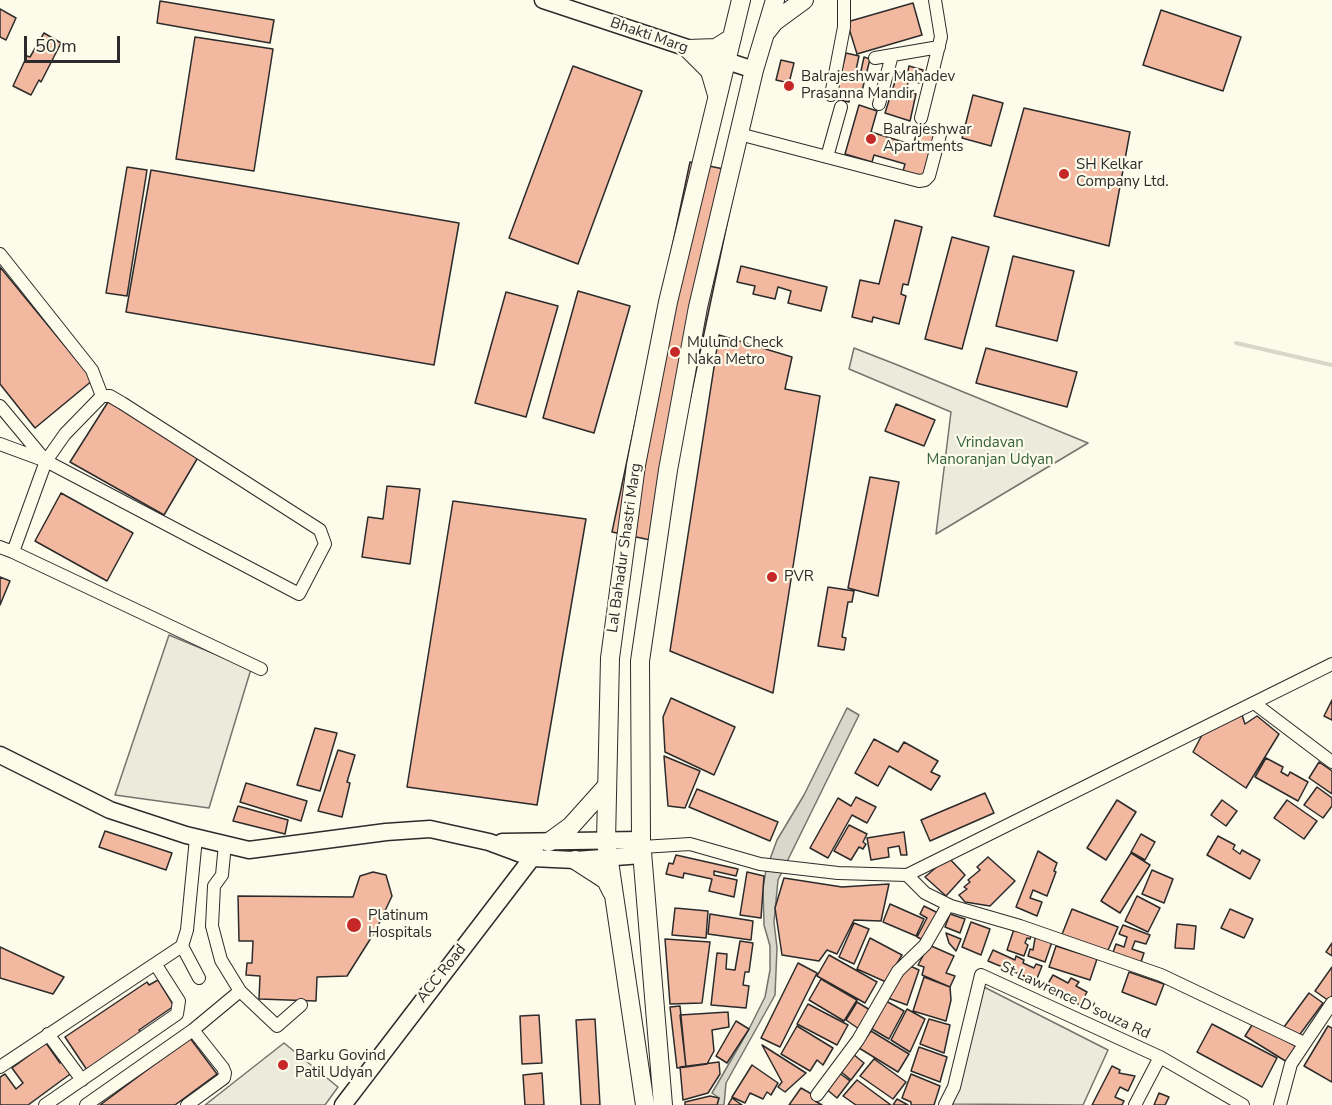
<!DOCTYPE html>
<html>
<head>
<meta charset="utf-8">
<style>
  body { margin:0 }
  #map { position:relative; width:1332px; height:1105px; overflow:hidden; background:#fdfbea; font-family:"Nunito Sans",sans-serif }
  canvas { display:block }
  .scale { position:absolute; left:24px; top:36px; width:96px; height:27px; box-sizing:border-box; border:3px solid #2b2b2b; border-top:0; padding-left:8px; font-size:18px; line-height:21px; white-space:nowrap; color:#2b2b2b; -webkit-text-stroke:4px #fdfbea; paint-order:stroke }
</style>
</head>
<body>
<div id="map">
<canvas width="1332" height="1105"></canvas>
<div class="scale">50 m</div>
</div>
<script>
const context = document.querySelector('canvas').getContext('2d');
context.lineJoin = 'round';
function fill(path, color) { context.fillStyle = color; context.fill(path, 'evenodd'); }
const shape = rows => new Path2D(rows.map(r => 'M' + r).join(''));
function strokePath(path, color, width, dash) { context.strokeStyle = color; context.lineWidth = width; context.lineCap = dash ? 'butt' : 'round'; context.setLineDash(dash || []); context.stroke(path); }
function drawText(font, color, halo, rows, align = 'center') {
  context.font = font + ' "Nunito Sans",sans-serif'; context.lineWidth = 4.5; context.setLineDash([]); context.textBaseline = 'middle'; context.strokeStyle = halo; context.fillStyle = color; for (const [text, x, y, turn = 0] of rows) {
    context.save(); context.translate(x, y); context.rotate((+turn || 0) * Math.PI / 180); context.textAlign = isNaN(turn) ? turn : align; if (halo) context.strokeText(text, 0, 0); context.fillText(text, 0, 0); context.restore();
  }
}
const green = shape([
  [854,348,895,364,1088,443,936,534,951,412,849,369,854,348],
  [169,635,251,669,209,808,115,795,169,635],
  [982,986,1108,1050,1083,1105,953,1104,982,986],
  [284,1043,338,1087,325,1105,205,1105,284,1043]
]);
const water = shape([
  [847,708,859,715,778,880,774,922,777,948,775,995,726,1083,724,1105,717,1105,719,1098,712,1093,749,1029,765,997,770,970,770,946,764,925,763,888,766,870,777,840,804,795,847,708]
]);
const stream = shape([
  [1236,343,1332,365]
]);
const building = shape([
  [160,1,274,20,270,43,157,23,160,1],
  [913,3,922,35,857,54,847,22,913,3],
  [0,9,16,18,6,40,0,37,0,9],
  [1161,10,1241,37,1223,91,1143,65,1161,10],
  [44,33,61,43,41,82,39,80,31,95,13,86,27,56,30,57,44,33],
  [195,37,273,49,254,171,176,159,195,37],
  [846,53,859,56,856,70,861,71,864,57,870,59,860,99,850,96,849,102,835,99,846,53],
  [781,60,794,63,789,83,776,80,781,60],
  [573,66,642,91,578,264,509,238,573,66],
  [909,66,923,70,919,83,909,79,906,91,916,94,910,121,885,113,898,72,907,75,909,66],
  [973,95,1003,103,991,146,962,138,973,95],
  [859,105,877,111,871,132,913,145,920,123,936,128,923,177,903,171,905,164,874,155,872,162,845,154,859,105],
  [1024,108,1130,132,1109,246,994,216,1024,108],
  [690,162,738,172,660,542,612,532,690,162],
  [127,167,147,170,127,296,106,293,127,167],
  [151,170,459,223,434,365,126,312,151,170],
  [895,220,922,227,908,285,903,284,901,294,906,296,899,324,873,317,872,322,852,317,860,280,879,284,895,220],
  [952,237,989,247,962,349,925,339,952,237],
  [1013,256,1074,271,1057,341,996,326,1013,256],
  [741,266,827,287,821,311,788,303,791,291,778,287,775,299,753,294,755,286,737,282,741,266],
  [0,267,93,380,35,428,0,384,0,267],
  [578,291,630,306,594,433,543,418,578,291],
  [506,292,558,306,526,417,475,403,506,292],
  [719,335,792,357,785,389,820,396,773,693,670,651,719,335],
  [986,348,1077,372,1067,407,976,383,986,348],
  [108,402,200,454,164,515,70,462,108,402],
  [896,404,935,420,924,446,885,431,896,404],
  [870,477,899,482,878,596,848,588,870,477],
  [387,486,420,489,410,564,362,557,368,517,383,519,387,486],
  [61,493,133,533,107,581,35,541,61,493],
  [453,501,586,519,537,805,407,787,453,501],
  [0,577,10,581,0,605,0,577],
  [828,587,854,591,852,602,848,602,842,637,846,638,844,650,818,646,828,587],
  [671,698,735,727,714,775,665,752,663,717,671,698],
  [1332,700,1332,720,1324,716,1332,700],
  [1242,715,1245,724,1257,716,1279,734,1246,788,1193,752,1202,735,1242,715],
  [315,728,337,733,320,791,297,785,315,728],
  [874,739,898,752,904,742,938,761,931,772,940,776,931,790,889,766,878,786,855,773,874,739],
  [338,750,355,755,347,782,350,783,342,817,318,811,338,750],
  [664,756,700,771,685,808,668,806,664,756],
  [1266,758,1283,767,1281,772,1288,776,1290,772,1308,782,1298,801,1255,777,1266,758],
  [1319,762,1332,771,1332,794,1309,778,1319,762],
  [246,783,307,801,301,821,240,802,246,783],
  [1317,787,1332,798,1332,806,1323,818,1304,805,1317,787],
  [697,789,778,822,770,841,689,807,697,789],
  [985,793,994,813,930,841,921,820,985,793],
  [856,797,876,807,867,823,852,815,828,858,810,848,838,798,851,806,856,797],
  [1117,800,1136,812,1106,860,1087,848,1117,800],
  [1222,800,1237,811,1226,826,1211,815,1222,800],
  [1287,800,1317,821,1304,839,1274,818,1287,800],
  [238,806,288,820,285,834,233,821,238,806],
  [849,825,867,834,863,842,866,844,863,849,859,847,851,860,834,851,849,825],
  [105,831,172,853,166,870,99,847,105,831],
  [904,832,907,855,901,855,899,846,888,848,889,857,871,860,867,838,904,832],
  [1141,834,1155,842,1145,860,1131,852,1141,834],
  [1218,836,1235,845,1233,849,1240,854,1242,850,1260,860,1250,879,1207,855,1218,836],
  [1038,851,1057,863,1054,871,1056,872,1047,896,1033,890,1030,898,1042,902,1037,916,1016,907,1038,851],
  [1131,853,1150,865,1120,913,1101,901,1131,853],
  [676,855,738,869,736,876,714,871,714,875,737,880,734,897,709,891,712,879,684,873,683,878,666,874,669,863,673,864,676,855],
  [948,857,965,875,946,896,925,877,948,857],
  [988,857,1015,881,990,906,965,902,959,895,967,889,964,887,970,882,968,880,980,870,977,867,988,857],
  [1152,870,1173,879,1164,903,1142,894,1152,870],
  [373,872,386,875,392,896,376,930,347,976,317,977,316,1001,259,999,260,976,246,975,247,963,252,963,253,941,239,941,238,896,353,897,360,876,373,872],
  [747,872,764,876,761,918,740,915,747,872],
  [784,878,842,887,889,884,881,921,854,920,837,954,827,950,819,961,782,955,775,908,784,878],
  [1137,896,1160,908,1148,932,1125,921,1137,896],
  [890,904,924,919,916,936,883,922,890,904],
  [924,906,938,913,923,940,917,937,927,918,920,914,924,906],
  [675,908,708,911,706,938,672,935,675,908],
  [1072,909,1118,927,1106,955,1061,937,1072,909],
  [1230,909,1253,919,1244,938,1221,928,1230,909],
  [710,914,753,921,751,940,708,934,710,914],
  [950,914,965,919,960,933,945,927,950,914],
  [971,922,990,929,981,955,962,947,971,922],
  [854,923,869,929,854,964,839,957,854,923],
  [1177,924,1196,926,1194,949,1175,948,1177,924],
  [1123,925,1150,935,1146,944,1135,941,1132,949,1144,953,1140,965,1112,955,1116,944,1124,947,1127,937,1119,934,1123,925],
  [1015,926,1032,932,1030,939,1027,938,1025,943,1028,945,1024,956,1007,950,1015,926],
  [946,933,961,939,956,951,949,943,946,933],
  [1036,933,1053,939,1045,962,1028,956,1030,949,1033,950,1036,933],
  [870,938,902,955,886,982,857,969,870,938],
  [665,939,710,942,702,1003,670,1004,665,939],
  [740,941,753,943,749,972,745,972,743,985,749,986,746,1008,711,1005,717,953,727,954,726,969,735,970,740,941],
  [1332,943,1332,956,1326,952,1332,943],
  [929,945,954,956,946,973,955,976,950,987,922,975,924,967,918,965,929,945],
  [1056,946,1097,959,1090,980,1049,967,1056,946],
  [0,947,64,977,53,994,0,978,0,947],
  [993,950,1015,960,1016,956,1024,960,1023,963,1034,968,1036,964,1042,966,1036,981,988,961,993,950],
  [829,955,877,982,865,1003,817,976,829,955],
  [798,963,817,973,780,1047,761,1038,798,963],
  [908,965,919,970,907,1005,888,998,908,965],
  [1332,967,1332,996,1329,1001,1315,991,1332,967],
  [1129,972,1164,984,1156,1005,1122,992,1129,972],
  [1053,975,1068,983,1071,978,1079,982,1076,986,1087,992,1080,1005,1046,987,1053,975],
  [924,977,950,987,951,1000,946,1021,913,1011,924,977],
  [821,979,857,1000,844,1021,809,1000,821,979],
  [158,980,174,1006,139,1030,141,1033,87,1070,65,1037,147,982,149,985,158,980],
  [1309,993,1323,1003,1298,1037,1284,1027,1309,993],
  [886,1001,904,1011,889,1039,872,1029,886,1001],
  [857,1002,870,1010,859,1029,846,1020,857,1002],
  [808,1004,848,1025,837,1045,797,1024,808,1004],
  [680,1006,686,1067,677,1068,670,1007,680,1006],
  [907,1009,925,1019,910,1052,891,1040,907,1009],
  [728,1012,729,1027,712,1030,714,1051,707,1064,686,1067,680,1015,728,1012],
  [539,1015,542,1063,522,1064,520,1016,539,1015],
  [595,1019,600,1105,581,1105,576,1020,595,1019],
  [929,1019,950,1025,944,1053,920,1044,929,1019],
  [736,1021,749,1029,727,1063,716,1056,736,1021],
  [1254,1022,1297,1047,1287,1062,1245,1036,1254,1022],
  [1212,1024,1277,1058,1262,1087,1197,1052,1212,1024],
  [797,1026,833,1048,823,1065,817,1060,810,1071,781,1054,797,1026],
  [1328,1026,1332,1028,1332,1082,1304,1066,1328,1026],
  [871,1031,909,1054,898,1072,859,1048,871,1031],
  [190,1038,217,1074,175,1105,100,1105,190,1038],
  [46,1043,60,1063,64,1060,73,1072,28,1105,0,1105,0,1077,5,1074,16,1089,23,1083,12,1068,46,1043],
  [762,1045,806,1073,785,1092,778,1087,782,1082,762,1045],
  [919,1047,947,1057,940,1082,911,1071,919,1047],
  [853,1054,864,1063,851,1080,839,1070,853,1054],
  [874,1059,906,1082,893,1099,860,1076,874,1059],
  [719,1062,720,1074,708,1093,683,1100,680,1067,719,1062],
  [752,1065,778,1083,771,1095,767,1092,763,1099,750,1093,745,1103,732,1097,752,1065],
  [1112,1066,1120,1070,1119,1073,1135,1076,1128,1091,1120,1087,1115,1097,1124,1101,1122,1105,1092,1105,1112,1066],
  [838,1072,850,1081,837,1098,825,1088,838,1072],
  [542,1073,544,1105,525,1105,523,1075,542,1073],
  [911,1074,940,1086,934,1105,911,1105,911,1102,902,1098,911,1074],
  [857,1080,891,1105,856,1105,843,1096,857,1080],
  [801,1088,817,1097,815,1101,822,1105,789,1105,801,1088],
  [1159,1093,1169,1097,1165,1105,1154,1105,1159,1093],
  [710,1096,719,1098,717,1105,685,1105,685,1102,710,1096],
  [732,1098,742,1105,728,1105,732,1098],
  [897,1099,908,1105,893,1105,897,1099]
]);
const street = shape([
  [875,58,939,47],
  [831,95,844,27,844,0],
  [879,104,892,55],
  [921,118,941,37,935,0],
  [739,134,919,181,925,180,929,176,941,131],
  [827,157,841,107],
  [0,254,92,370,102,396],
  [0,406,45,460],
  [0,444,46,461,299,594,325,544,320,530,122,403,110,396,102,396,65,434,46,461,13,552,0,547],
  [13,552,261,669],
  [1254,703,1332,762],
  [642,847,690,844,760,864,838,873,907,875,1332,664],
  [907,875,925,893,951,906,1020,926,1161,975,1304,1043],
  [182,946,199,978],
  [240,991,277,1026,301,1005],
  [48,1034,82,1080],
  [0,1067,182,946,187,930,196,838],
  [817,1095,858,1040,898,971,925,945,948,905],
  [45,1105,177,1014,179,1001,156,965],
  [86,1105,193,1030,240,991,221,960,212,926,214,886,222,875,225,844],
  [187,1105,224,1078,225,1073,223,1068,193,1030],
  [945,1105,954,1087,981,975,1160,1057,1243,1105],
  [1135,1105,1160,1057],
  [1280,1105,1291,1064,1332,1003]
]);
const secondary = shape([
  [543,0,754,70],
  [0,755,110,810,186,835,249,850,386,832,430,829,489,842,532,858,575,860,642,855],
  [502,842,641,840],
  [343,1105,532,858,537,842]
]);
const primary = shape([
  [767,31,774,22,804,0],
  [688,49,710,71,717,95],
  [688,49,716,48,732,38],
  [549,842,571,826,606,787],
  [575,860,606,880,612,892],
  [645,1105,606,841,610,658,636,465,668,302,741,0],
  [663,1105,641,840,640,661,668,470,698,307,754,70,775,0]
]);
const markers = [
  [789,86,6,"#c62828"],
  [871,139,6,"#c62828"],
  [1064,174,6,"#c62828"],
  [675,352,6,"#c62828"],
  [772,577,6,"#c62828"],
  [354,925,8,"#c62828"],
  [283,1065,6,"#c62828"]
];
const streetNames = [
  ["Bhakti Marg",649,36,19],
  ["Lal Bahadur Shastri Marg",625,548,-82],
  ["ACC Road",442,974,-52],
  ["St Lawrence D'souza Rd",1075,1001,25]
];
const poiNames = [
  ["Balrajeshwar Mahadev",801,77],
  ["Prasanna Mandir",801,94],
  ["Balrajeshwar",883,130],
  ["Apartments",883,147],
  ["SH Kelkar",1076,165],
  ["Company Ltd.",1076,182],
  ["Mulund Check",687,343],
  ["Naka Metro",687,360],
  ["PVR",784,577],
  ["Platinum",368,916],
  ["Hospitals",368,933],
  ["Barku Govind",295,1056],
  ["Patil Udyan",295,1073]
];
const parkNames = [
  ["Vrindavan",990,443],
  ["Manoranjan Udyan",990,460]
];
fill(green, '#ecebdb');
strokePath(green, '#74746e', 1.5);
fill(water, '#d8d7c9');
strokePath(water, '#74746e', 1.5);
strokePath(stream, '#d8d7c9', 4);
fill(building, '#f2b8a0');
strokePath(building, '#2b2b2b', 1.5);
strokePath(street, '#2b2b2b', 14);
strokePath(secondary, '#2b2b2b', 19);
strokePath(primary, '#2b2b2b', 20);
strokePath(street, '#fdfbea', 12);
strokePath(secondary, '#fdfbea', 16);
strokePath(primary, '#fdfbea', 18);
for (const [x, y, r, color] of markers) { const dot = new Path2D(); dot.arc(x, y, r, 0, 2 * Math.PI); context.fillStyle = color; context.fill(dot); strokePath(dot, '#fdfbea', 2); }
drawText('15px', '#2b2b2b', '#fdfbea', streetNames);
drawText('15px', '#2b2b2b', '#fdfbea', poiNames, 'left');
drawText('15px', '#34623c', '#fdfbea', parkNames);
</script>
</body>
</html>
